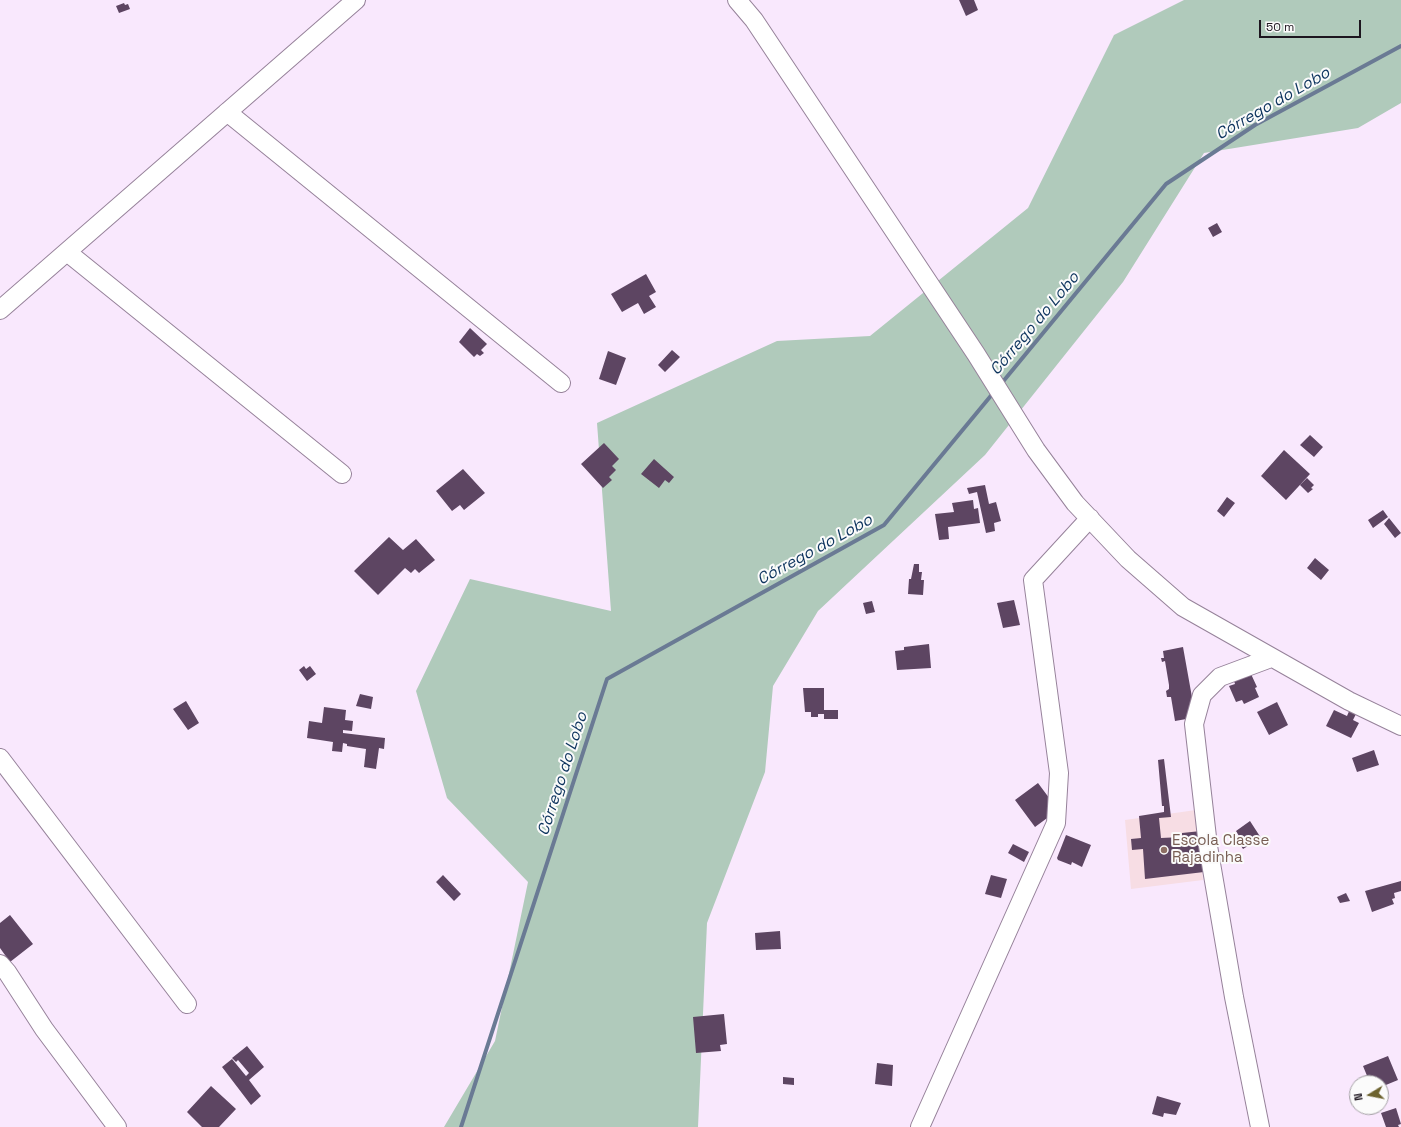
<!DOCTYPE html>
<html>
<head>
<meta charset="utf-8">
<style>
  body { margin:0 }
  #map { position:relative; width:1401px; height:1127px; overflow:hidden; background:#f9e8fd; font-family:"Space Grotesk",sans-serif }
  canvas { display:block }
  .north { position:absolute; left:1349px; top:1075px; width:40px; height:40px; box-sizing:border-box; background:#fbfbfb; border:1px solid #a29fa3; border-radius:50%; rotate:260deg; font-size:11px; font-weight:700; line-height:16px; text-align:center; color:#1d161f }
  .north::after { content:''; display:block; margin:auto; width:14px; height:18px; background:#6d632f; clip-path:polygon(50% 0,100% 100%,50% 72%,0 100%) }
  .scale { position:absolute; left:1259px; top:20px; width:102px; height:18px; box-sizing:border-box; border:2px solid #1d161f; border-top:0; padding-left:5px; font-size:12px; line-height:14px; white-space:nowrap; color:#1d161f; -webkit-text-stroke:3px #fbfbfb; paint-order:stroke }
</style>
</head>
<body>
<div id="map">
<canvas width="1401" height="1127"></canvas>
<div class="north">N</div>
<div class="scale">50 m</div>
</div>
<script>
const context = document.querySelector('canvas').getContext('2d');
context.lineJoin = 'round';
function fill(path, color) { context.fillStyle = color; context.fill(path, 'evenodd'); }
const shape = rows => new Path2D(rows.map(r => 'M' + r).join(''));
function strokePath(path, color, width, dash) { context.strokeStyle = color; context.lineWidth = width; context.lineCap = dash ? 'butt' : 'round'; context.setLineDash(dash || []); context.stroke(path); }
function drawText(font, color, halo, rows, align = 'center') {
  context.font = font + ' "Space Grotesk",sans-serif'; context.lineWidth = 4; context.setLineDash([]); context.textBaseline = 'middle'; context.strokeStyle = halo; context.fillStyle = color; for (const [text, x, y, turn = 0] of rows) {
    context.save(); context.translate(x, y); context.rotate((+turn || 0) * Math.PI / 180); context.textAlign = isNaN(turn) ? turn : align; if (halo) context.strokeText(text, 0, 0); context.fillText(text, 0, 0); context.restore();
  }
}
const education = shape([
  [1196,810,1203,880,1131,889,1125,820]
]);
const green = shape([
  [1184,0,1401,0,1401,103,1358,128,1204,153,1123,282,985,455,818,611,773,686,765,772,707,923,698,1127,444,1127,495,1041,528,882,447,798,416,691,470,579,611,611,597,423,777,341,870,336,1028,208,1114,35]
]);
const stream = shape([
  [1001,384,1166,184,1255,125,1401,46],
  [461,1127,607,679,884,525,994,392]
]);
const building = shape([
  [959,0,974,0,978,10,966,16],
  [124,3,125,5,128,4,130,9,119,13,116,6],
  [1217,223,1222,232,1213,237,1208,228],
  [646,274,656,292,649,296,656,307,644,314,638,303,622,312,611,294],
  [470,328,487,344,481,350,484,353,480,356,477,354,474,357,459,342],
  [672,350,680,357,665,372,658,365],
  [608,351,626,358,616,385,599,379],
  [1310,435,1323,447,1314,457,1300,445],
  [604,443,619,459,612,466,616,470,609,477,612,480,603,488,581,464],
  [1284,450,1310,474,1286,500,1261,476],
  [654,459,674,477,669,483,665,480,659,488,641,474],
  [463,469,485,493,464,510,460,505,452,511,436,491],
  [1307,478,1314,485,1311,488,1313,489,1308,493,1300,485],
  [985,485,989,504,996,502,1001,521,994,523,995,531,986,533,977,492,969,494,967,488],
  [1227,497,1235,503,1224,517,1217,511],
  [973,500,974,509,978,508,980,523,948,527,949,539,939,540,935,514,954,512,952,503],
  [1383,510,1388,517,1373,528,1368,520],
  [1389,518,1401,533,1395,538,1384,524],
  [389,537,403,550,416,539,435,560,419,573,415,569,411,573,405,568,378,595,354,571],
  [1315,558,1329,570,1321,580,1307,568],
  [914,564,919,564,919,572,922,572,921,580,924,580,923,595,908,594,909,579,911,579],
  [1014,600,1020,625,1003,628,997,603],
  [872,601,875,612,866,614,863,603],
  [929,644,931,668,897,670,895,651,904,650,904,647],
  [1183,647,1195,714,1192,718,1175,721,1171,697,1167,697,1166,691,1169,689,1169,685,1165,661,1162,662,1161,658,1164,658,1163,651],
  [304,666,306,669,310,666,316,674,307,681,299,670],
  [1251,674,1257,687,1255,688,1259,697,1244,704,1242,700,1236,702,1229,686,1235,684,1234,681],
  [803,688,824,688,824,710,838,710,838,719,824,719,824,714,818,714,818,717,811,717,811,712,805,712],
  [360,694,373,697,371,709,356,706],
  [186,701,199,723,188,730,173,709],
  [1277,702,1288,725,1269,735,1257,712],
  [324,707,346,710,345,720,353,721,352,731,343,730,343,733,385,738,384,749,379,748,376,769,364,767,366,749,347,746,347,744,343,743,342,752,332,751,333,742,307,738,309,721,322,723],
  [1350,709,1357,712,1353,720,1359,723,1351,738,1326,726,1334,710,1347,716],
  [1374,750,1379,765,1357,772,1352,758],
  [1164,759,1171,817,1159,818,1161,838,1182,837,1182,833,1201,831,1204,872,1145,879,1143,849,1132,850,1131,839,1141,838,1139,816,1164,812,1164,806,1162,806,1158,760],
  [1038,783,1058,810,1035,827,1015,800],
  [1250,821,1261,838,1243,849,1236,838,1239,836,1236,831],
  [1066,835,1091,845,1082,867,1072,862,1071,865,1058,860,1057,858],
  [1013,844,1029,852,1024,862,1008,853],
  [443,875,461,894,454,901,436,882],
  [991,875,1007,879,1001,898,985,894],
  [1401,881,1401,891,1394,893,1395,898,1392,899,1394,904,1372,912,1365,891],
  [1346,893,1350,901,1340,903,1337,897],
  [10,915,33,944,10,962,0,948,0,923],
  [780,931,781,949,756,950,755,933],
  [724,1014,727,1044,720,1045,721,1051,696,1053,693,1017],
  [247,1046,264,1067,249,1080,261,1096,251,1105,222,1067,232,1059,246,1076,249,1073,238,1060,236,1062,232,1058],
  [1388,1056,1398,1080,1381,1087,1381,1083,1370,1083,1363,1066],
  [877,1063,893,1065,892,1086,875,1084],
  [783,1077,794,1078,794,1085,783,1084],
  [211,1086,236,1109,219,1127,202,1127,187,1112],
  [1157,1096,1181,1103,1176,1115,1164,1113,1163,1117,1152,1114],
  [1396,1108,1401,1124,1398,1125,1399,1127,1386,1127,1381,1113]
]);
const minor = shape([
  [737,0,754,20,976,354,1036,450,1075,503,1128,559,1183,607,1349,701,1401,726],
  [227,112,561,383],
  [67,252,342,474],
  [0,310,356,0],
  [0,758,187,1004],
  [0,964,7,972,44,1029,117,1127],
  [920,1127,1056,823,1059,773,1033,580,1090,518],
  [1260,1127,1234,997,1208,846,1194,724,1202,695,1220,677,1271,658]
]);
const markers = [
  [1164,850,4,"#8d6e63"]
];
const educationNames = [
  ["Escola Classe",1172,841],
  ["Rajadinha",1172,858]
];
const waterNames = [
  ["Córrego do Lobo",1273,104,-30],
  ["Córrego do Lobo",1035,324,-50],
  ["Córrego do Lobo",815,550,-29],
  ["Córrego do Lobo",563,774,-72]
];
fill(education, '#f7dde4');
fill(green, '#b0cabb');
strokePath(stream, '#6a7a94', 4);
fill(building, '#5d4562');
strokePath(minor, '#96829a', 20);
strokePath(minor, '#fff', 18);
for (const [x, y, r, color] of markers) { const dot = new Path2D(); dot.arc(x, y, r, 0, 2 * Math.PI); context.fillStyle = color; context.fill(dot); strokePath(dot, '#fbfbfb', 1.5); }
drawText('15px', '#785e54', '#fbfbfb', educationNames, 'left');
drawText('italic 16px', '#0c335d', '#fbfbfb', waterNames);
</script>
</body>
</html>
